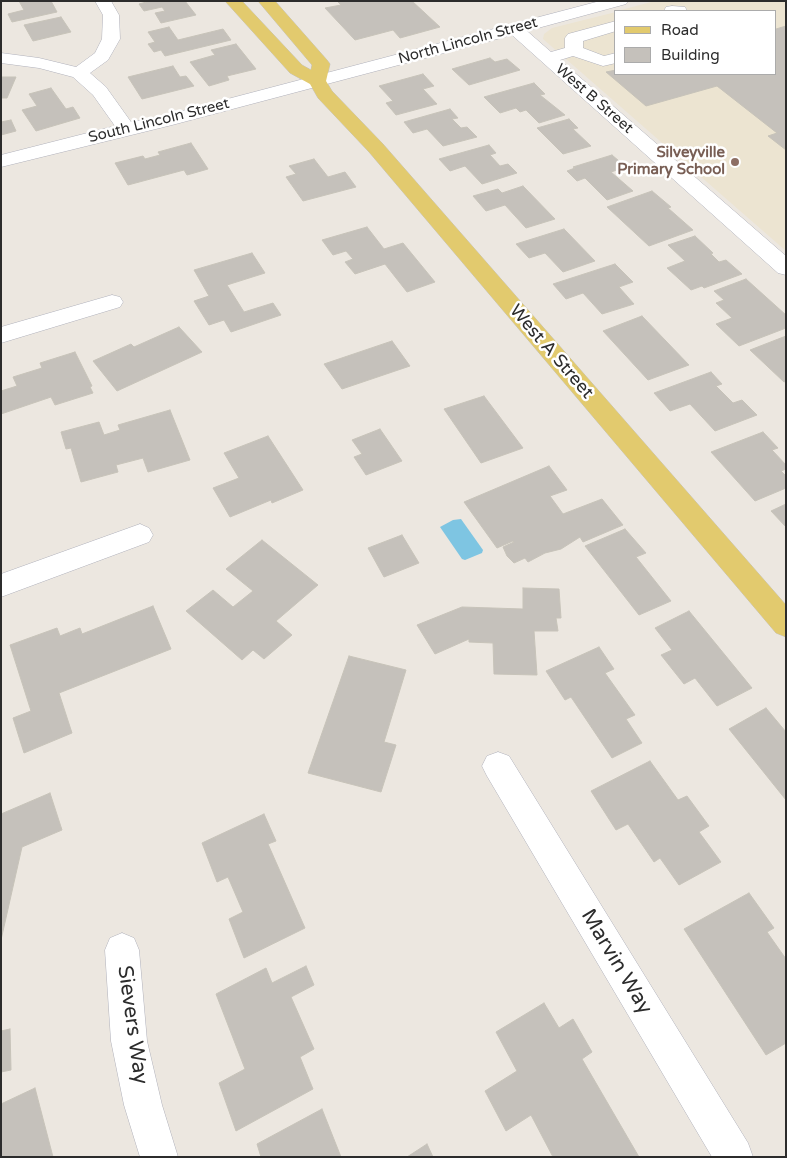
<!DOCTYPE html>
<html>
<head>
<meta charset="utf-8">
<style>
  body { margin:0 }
  #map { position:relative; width:787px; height:1158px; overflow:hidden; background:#ece7e0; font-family:"Varela Round",sans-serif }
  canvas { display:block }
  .frame { position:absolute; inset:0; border:2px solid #2c2c2c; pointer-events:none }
  .legend { position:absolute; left:614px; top:10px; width:162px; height:65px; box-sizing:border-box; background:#fff; border:1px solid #ababab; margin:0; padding:6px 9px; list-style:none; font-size:15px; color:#2c2c2c }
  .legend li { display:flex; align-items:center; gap:10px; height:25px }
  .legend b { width:25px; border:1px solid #ababab }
</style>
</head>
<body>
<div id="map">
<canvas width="787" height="1158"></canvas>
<div class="frame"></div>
<ul class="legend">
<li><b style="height:6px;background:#e2ca6e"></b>Road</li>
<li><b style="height:14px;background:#c5c1bb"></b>Building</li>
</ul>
</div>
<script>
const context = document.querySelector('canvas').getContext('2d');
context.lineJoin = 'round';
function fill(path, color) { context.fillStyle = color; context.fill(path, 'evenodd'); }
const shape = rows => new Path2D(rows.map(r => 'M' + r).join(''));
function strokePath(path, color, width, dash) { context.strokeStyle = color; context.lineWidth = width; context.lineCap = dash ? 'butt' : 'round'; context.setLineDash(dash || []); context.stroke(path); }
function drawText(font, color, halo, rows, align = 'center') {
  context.font = font + ' "Varela Round",sans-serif'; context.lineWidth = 5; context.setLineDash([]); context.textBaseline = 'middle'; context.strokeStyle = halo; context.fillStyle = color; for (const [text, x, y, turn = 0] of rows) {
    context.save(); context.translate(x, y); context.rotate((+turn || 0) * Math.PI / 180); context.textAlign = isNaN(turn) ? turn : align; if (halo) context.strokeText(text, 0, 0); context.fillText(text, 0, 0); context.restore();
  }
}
const education = shape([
  [655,1,786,1,786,251,543,39,544,34,552,28,616,12,616,74,776,74,776,11,617,11]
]);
const water = shape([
  [461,519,483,550,482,553,465,560,462,559,440,527,453,520]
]);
const building = shape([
  [19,1,51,1,57,12,12,22,8,14,24,10,19,1],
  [150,1,185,1,196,15,161,23,155,13,165,11,162,7,144,11,139,4,150,1],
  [337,1,412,1,440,27,400,38,393,30,355,40,325,8,341,5,337,1],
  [61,17,71,32,33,41,24,25,61,17],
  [786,26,786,150,768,136,777,133,717,86,646,106,606,72,616,70,616,74,776,74,776,29,786,26],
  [169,27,178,40,223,29,231,40,165,56,161,50,154,52,148,44,155,42,148,32,169,27],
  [236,44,256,69,227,76,229,80,209,86,190,62,215,55,211,50,236,44],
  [490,58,495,62,507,59,520,70,469,85,452,69,490,58],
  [173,66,180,77,186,76,194,86,142,99,128,77,173,66],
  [423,74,434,86,423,89,437,104,396,115,386,103,393,101,379,86,423,74],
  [1,77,16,77,7,98,1,98,1,77],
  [534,83,545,94,540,95,565,115,539,123,526,110,520,112,516,108,500,113,484,97,534,83],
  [51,88,66,109,73,107,80,118,36,131,22,110,37,106,29,94,51,88],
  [450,109,458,118,452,119,461,128,467,127,477,137,443,146,427,129,413,133,404,122,450,109],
  [569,119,578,128,573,129,591,146,563,154,537,128,569,119],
  [11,120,16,131,1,135,1,122,11,120],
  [191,143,208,169,187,175,184,170,128,185,115,163,143,156,145,159,160,155,158,152,191,143],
  [489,145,496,153,490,155,500,166,508,164,517,173,482,184,465,166,450,171,439,159,489,145],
  [612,155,626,167,611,172,633,191,607,200,585,178,577,181,567,171,575,168,573,167,612,155],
  [314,159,328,177,345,172,356,187,303,201,286,177,296,174,289,166,314,159],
  [523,186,555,219,526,228,505,205,486,211,473,196,498,189,502,193,523,186],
  [652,191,671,207,668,208,693,230,649,246,607,207,652,191],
  [367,227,384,249,403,243,435,282,407,292,385,264,355,274,345,262,353,259,346,251,333,255,322,240,367,227],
  [564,229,595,261,563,272,545,253,529,258,516,244,564,229],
  [695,236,713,253,711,254,719,262,726,260,742,274,704,288,702,286,691,290,667,268,685,261,668,245,695,236],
  [252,253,265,273,227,285,244,312,273,303,281,315,231,332,224,320,209,325,194,301,209,296,194,270,252,253],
  [615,264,633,282,619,287,634,304,602,314,583,293,566,299,553,284,615,264],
  [746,279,786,315,786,328,739,346,716,324,732,318,716,303,724,300,714,291,746,279],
  [642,316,689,365,648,380,603,331,642,316],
  [179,327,202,352,117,391,93,361,131,344,134,347,179,327],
  [786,336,786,381,784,382,750,350,786,336],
  [392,341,410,366,342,389,324,364,392,341],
  [75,352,92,386,90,387,93,393,55,405,51,397,1,414,1,391,17,386,13,377,42,368,40,363,75,352],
  [711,372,722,384,716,386,733,403,742,400,757,415,715,431,690,404,670,411,654,393,711,372],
  [484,396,523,448,481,463,444,409,484,396],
  [170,410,190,460,148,472,143,458,116,465,118,472,81,482,71,448,66,449,61,432,99,422,104,435,120,430,118,425,170,410],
  [380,429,402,461,366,475,354,457,362,454,352,440,380,429],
  [763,432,778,448,772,450,786,465,786,469,781,471,786,476,786,488,755,501,711,452,763,432],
  [268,436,303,490,272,503,271,500,230,517,213,488,239,478,224,453,268,436],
  [549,466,567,490,550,496,563,514,602,499,623,525,583,542,580,537,561,549,545,553,528,562,525,558,514,563,507,556,503,547,514,542,513,541,497,548,464,502,549,466],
  [786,504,786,527,771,511,786,504],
  [625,529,646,553,636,557,671,601,639,615,585,546,625,529],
  [402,535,419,563,384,577,368,548,402,535],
  [262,540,318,585,276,621,292,635,264,659,253,650,242,660,186,611,213,590,233,607,253,591,226,569,262,540],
  [523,588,559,589,561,618,556,618,558,631,534,631,537,675,494,674,493,643,469,642,469,639,435,654,417,625,462,607,523,609,523,588],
  [153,606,171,649,59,693,72,733,24,753,13,718,31,711,10,645,57,628,60,636,80,628,82,634,153,606],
  [689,611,752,688,717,706,695,678,684,684,661,655,672,650,655,628,689,611],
  [599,647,614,669,605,673,635,715,626,719,642,743,612,758,571,697,565,700,546,671,599,647],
  [349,656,406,670,384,742,396,745,381,792,308,773,349,656],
  [766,708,786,732,786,800,729,729,766,708],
  [650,761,678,800,687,796,709,826,699,832,721,862,679,885,660,858,654,862,628,824,616,830,591,791,650,761],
  [50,793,62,830,22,847,1,940,1,814,50,793],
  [264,814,276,841,268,844,305,928,244,958,229,919,243,912,228,877,217,882,202,843,264,814],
  [749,893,774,928,767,932,786,959,786,1043,766,1055,684,929,749,893],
  [306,966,314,985,291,997,314,1049,300,1057,313,1089,236,1131,219,1083,245,1069,216,994,266,968,272,983,306,966],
  [544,1003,559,1028,573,1019,592,1052,582,1059,639,1157,553,1157,531,1115,506,1131,485,1091,517,1071,496,1032,544,1003],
  [10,1029,11,1070,1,1072,1,1031,10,1029],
  [35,1088,53,1157,1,1157,1,1104,35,1088],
  [322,1109,341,1157,261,1157,257,1144,322,1109],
  [427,1144,433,1157,407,1157,427,1144]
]);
const minor = shape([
  [95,1,111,1,119,15,120,39,108,60,90,73,106,87,131,122,163,116,600,1,628,1,626,4,527,31,551,52,565,48,565,38,568,34,616,21,616,31,583,41,583,48,604,56,616,53,616,63,603,66,573,56,560,60,786,256,786,275,778,273,512,35,172,125,1,167,1,155,115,126,93,95,73,77,39,68,1,63,1,53,39,58,76,67,95,53,102,39,103,15,95,1],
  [672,6,685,7,687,11,664,11,666,7,672,6],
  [112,295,120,297,123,302,120,307,1,343,1,327,112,295],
  [140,524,149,528,153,535,149,542,1,597,1,574,140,524],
  [498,752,509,756,748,1143,753,1157,712,1157,487,776,482,766,487,756,498,752],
  [122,933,134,938,139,950,147,1041,162,1105,178,1157,140,1157,124,1105,111,1041,105,950,110,938,122,933]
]);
const major = shape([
  [225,1,242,1,302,65,311,70,312,65,258,1,275,1,327,60,330,64,326,81,332,91,383,144,786,605,786,637,776,633,369,152,318,98,310,84,290,73,225,1]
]);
const markers = [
  [735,162,5,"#8d6e63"]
];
const farStreetnames = [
  ["North Lincoln Street",468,41,-15],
  ["West B Street",594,99,41],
  ["South Lincoln Street",159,121,-14]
];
const farEducationnames = [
  ["Silveyville",725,153],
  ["Primary School",725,170]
];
const streetNames = [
  ["West A Street",551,352,49]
];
const nearStreetnames = [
  ["Marvin Way",616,962,59],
  ["Sievers Way",132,1025,82]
];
fill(education, '#ece4d1');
fill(water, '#7ec5e2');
fill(building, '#c5c1bb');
strokePath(building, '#c7c3b9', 1);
strokePath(minor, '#b0b1bb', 1);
strokePath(major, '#c4c4c4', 1);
fill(minor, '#fff');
fill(major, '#e2ca6e');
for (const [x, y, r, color] of markers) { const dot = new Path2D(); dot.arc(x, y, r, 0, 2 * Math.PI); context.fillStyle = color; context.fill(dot); strokePath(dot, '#fff', 2); }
drawText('15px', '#2c2c2c', '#fff', farStreetnames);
drawText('bold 15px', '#785e54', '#fff', farEducationnames, 'right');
drawText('18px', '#2c2c2c', '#fff', streetNames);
drawText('21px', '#2c2c2c', '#fff', nearStreetnames);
</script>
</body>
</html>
